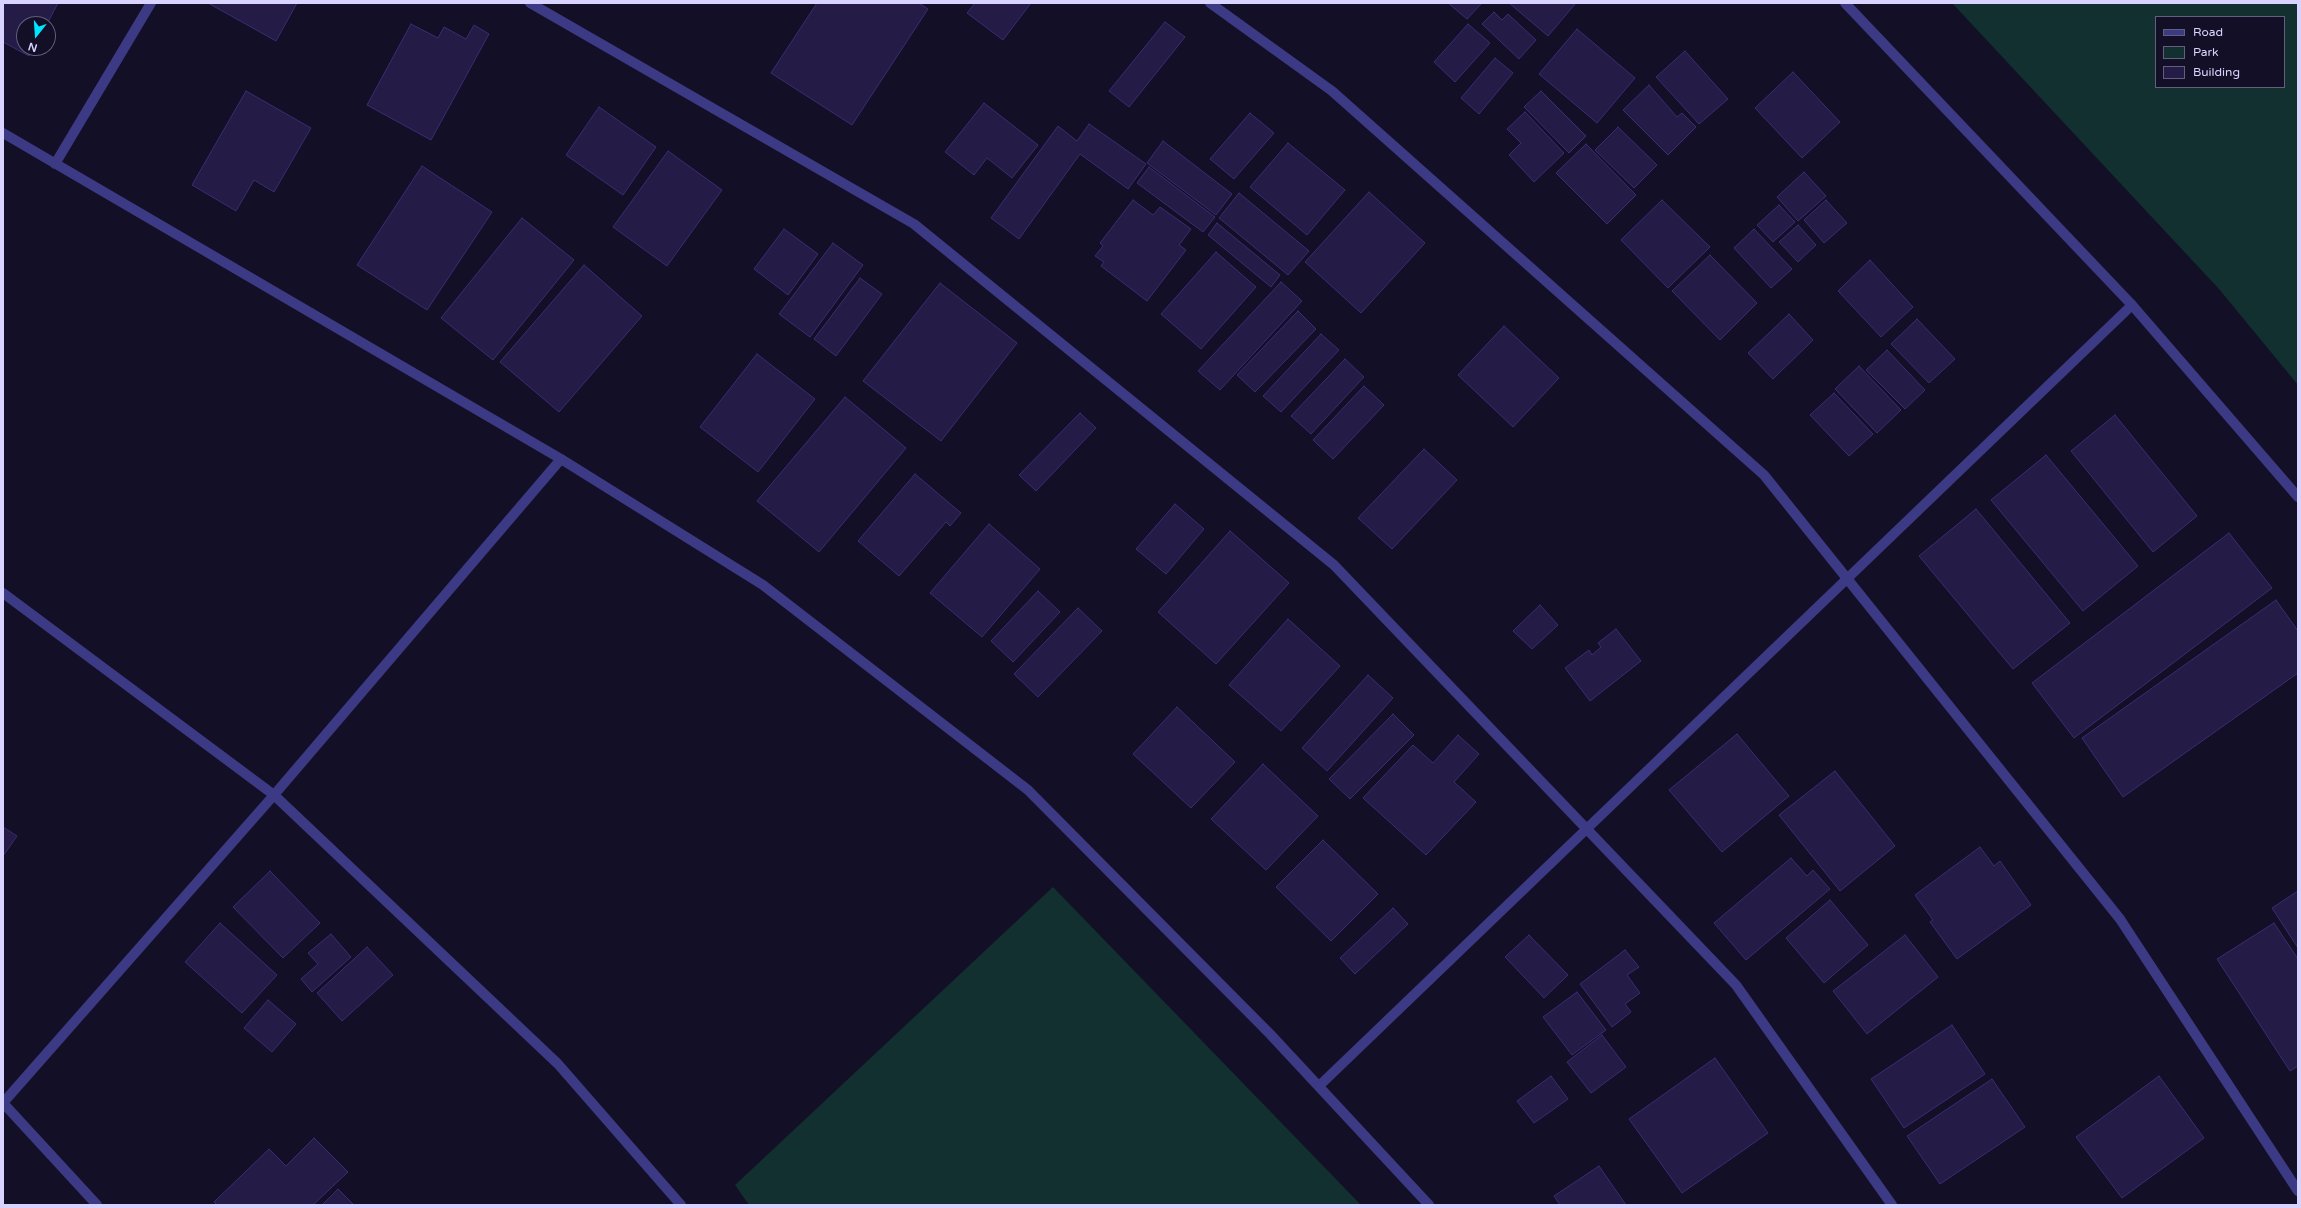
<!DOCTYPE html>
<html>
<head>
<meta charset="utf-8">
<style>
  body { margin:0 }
  #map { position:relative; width:2301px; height:1208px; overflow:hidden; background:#130f26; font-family:"Varela Round",sans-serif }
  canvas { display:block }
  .frame { position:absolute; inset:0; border:4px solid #d9d4ff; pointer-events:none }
  .legend { position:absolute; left:2155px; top:16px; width:130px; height:72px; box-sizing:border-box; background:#130f26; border:1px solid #625e7d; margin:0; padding:5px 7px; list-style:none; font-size:12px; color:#d9d4ff }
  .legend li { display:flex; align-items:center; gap:8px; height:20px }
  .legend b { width:20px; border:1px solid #625e7d }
  .north { position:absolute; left:16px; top:16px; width:40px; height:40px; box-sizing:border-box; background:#130f26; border:1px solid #625e7d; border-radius:50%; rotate:197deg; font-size:11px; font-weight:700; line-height:16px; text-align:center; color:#d9d4ff }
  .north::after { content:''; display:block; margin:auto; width:14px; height:18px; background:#00e5ff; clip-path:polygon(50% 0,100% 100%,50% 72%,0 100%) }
</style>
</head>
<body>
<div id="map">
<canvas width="2301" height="1208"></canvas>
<div class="frame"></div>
<ul class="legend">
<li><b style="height:5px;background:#3d3a85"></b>Road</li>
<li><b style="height:11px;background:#12302f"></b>Park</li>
<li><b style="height:11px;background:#241b47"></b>Building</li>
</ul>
<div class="north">N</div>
</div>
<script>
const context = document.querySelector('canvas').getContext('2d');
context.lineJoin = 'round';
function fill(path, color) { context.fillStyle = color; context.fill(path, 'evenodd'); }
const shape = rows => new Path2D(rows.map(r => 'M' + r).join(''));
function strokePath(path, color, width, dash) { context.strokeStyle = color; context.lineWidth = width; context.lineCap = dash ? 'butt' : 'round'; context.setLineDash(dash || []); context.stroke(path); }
const green = shape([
  [1952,3,2298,3,2298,385,2219,289],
  [2156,17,2284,17,2284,87,2156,87],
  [1053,887,1361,1205,749,1205,735,1185]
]);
const building = shape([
  [3,3,58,3,47,24,24,24,24,48,33,48,29,56,3,42,3,3],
  [208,3,297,3,276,41,208,3],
  [817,3,919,3,928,9,852,125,771,73,817,3],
  [975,3,1031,3,1003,40,967,13,975,3],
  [1448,3,1482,3,1467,19,1448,3],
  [1509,3,1576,3,1548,36,1509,3],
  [1494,12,1502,20,1508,14,1536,40,1519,59,1482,24,1494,12],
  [1165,22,1185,37,1129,107,1109,91,1165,22],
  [411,24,438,38,444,27,466,39,474,25,489,34,431,140,367,105,411,24],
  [1468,24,1490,43,1455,82,1434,62,1468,24],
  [1577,29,1635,78,1597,123,1539,74,1577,29],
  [1685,51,1728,99,1699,124,1656,77,1685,51],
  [1495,58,1513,73,1479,114,1461,98,1495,58],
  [1793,72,1840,122,1802,158,1755,108,1793,72],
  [1649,85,1677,117,1682,113,1696,127,1668,155,1623,110,1649,85],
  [246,91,311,128,274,192,254,180,236,211,192,185,246,91],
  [1541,91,1586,136,1569,153,1524,107,1541,91],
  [984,103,1038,145,1012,178,987,158,974,175,945,152,984,103],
  [599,107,656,147,623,195,566,155,599,107],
  [1525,112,1564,153,1534,182,1509,155,1521,143,1507,129,1525,112],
  [1250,113,1274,133,1234,179,1210,159,1250,113],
  [1089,124,1146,164,1128,189,1080,154,1019,239,991,218,1058,126,1077,141,1089,124],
  [1618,127,1657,165,1634,188,1595,150,1618,127],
  [1163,141,1232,194,1216,215,1147,163,1163,141],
  [1288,143,1345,190,1307,235,1250,187,1288,143],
  [1586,144,1636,195,1607,224,1556,173,1586,144],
  [668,151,722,190,667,266,613,227,668,151],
  [422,166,492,212,427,310,357,265,422,166],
  [1149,167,1215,217,1203,232,1137,183,1149,167],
  [1804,172,1826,196,1798,221,1777,197,1804,172],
  [1369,192,1425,243,1361,313,1305,262,1369,192],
  [1239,193,1309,251,1288,275,1219,218,1239,193],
  [1133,200,1153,215,1160,207,1191,229,1179,245,1186,250,1147,301,1101,266,1104,262,1095,256,1103,246,1100,243,1133,200],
  [1662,200,1710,247,1668,288,1621,240,1662,200],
  [1826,200,1847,223,1824,243,1804,220,1826,200],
  [1779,205,1795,222,1773,242,1757,225,1779,205],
  [522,218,574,260,493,360,441,318,522,218],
  [1217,223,1280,275,1271,287,1208,235,1217,223],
  [1798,225,1816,245,1798,262,1779,242,1798,225],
  [784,229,818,254,788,295,754,269,784,229],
  [1754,229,1792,269,1771,288,1734,248,1754,229],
  [833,243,863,265,810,337,779,314,833,243],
  [1216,252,1256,287,1201,349,1161,314,1216,252],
  [1710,255,1757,303,1720,340,1672,291,1710,255],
  [1870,260,1913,307,1881,337,1838,291,1870,260],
  [584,265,642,316,559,412,500,362,584,265],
  [860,278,882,294,836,356,814,339,860,278],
  [1281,282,1302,301,1220,390,1198,371,1281,282],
  [940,283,1017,343,941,441,863,381,940,283],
  [1298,311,1316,329,1255,392,1237,375,1298,311],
  [1789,314,1813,340,1773,379,1748,353,1789,314],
  [1917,319,1955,359,1929,383,1891,344,1917,319],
  [1504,326,1559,378,1513,427,1458,375,1504,326],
  [1321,334,1339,350,1281,412,1263,396,1321,334],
  [1887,350,1925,390,1905,409,1866,370,1887,350],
  [757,354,815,399,758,472,700,427,757,354],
  [1345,359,1364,377,1311,434,1291,416,1345,359],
  [1859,366,1901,410,1877,433,1835,389,1859,366],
  [1364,386,1384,405,1333,459,1313,440,1364,386],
  [1834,393,1873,434,1849,456,1810,415,1834,393],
  [845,397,906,448,819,552,757,501,845,397],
  [1080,413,1096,428,1036,491,1019,475,1080,413],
  [2115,415,2197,516,2153,552,2071,451,2115,415],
  [1424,449,1457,480,1392,549,1358,518,1424,449],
  [2046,455,2138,566,2083,611,1991,500,2046,455],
  [915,474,961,513,950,526,946,522,899,576,858,541,915,474],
  [1175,504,1204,529,1166,574,1136,549,1175,504],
  [1976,509,2070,623,2013,669,1919,556,1976,509],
  [989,524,1040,569,982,637,930,593,989,524],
  [1230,531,1289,583,1216,664,1158,612,1230,531],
  [2229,533,2272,588,2074,738,2032,683,2229,533],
  [1038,591,1060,612,1013,662,991,641,1038,591],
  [2276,600,2298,631,2298,673,2123,797,2082,738,2276,600],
  [1540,605,1558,625,1532,649,1513,631,1540,605],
  [1078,608,1102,631,1038,697,1014,674,1078,608],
  [1288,619,1340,666,1281,731,1229,685,1288,619],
  [1616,629,1641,661,1590,701,1565,668,1589,650,1592,655,1601,647,1598,643,1616,629],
  [1368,675,1393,698,1327,771,1302,748,1368,675],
  [1177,707,1235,762,1191,808,1133,754,1177,707],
  [1393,714,1414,735,1350,799,1329,779,1393,714],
  [1737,734,1789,796,1722,852,1669,790,1737,734],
  [1458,735,1479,754,1454,782,1476,802,1426,855,1363,798,1413,745,1433,763,1458,735],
  [1263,764,1318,816,1266,870,1211,819,1263,764],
  [1835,771,1895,846,1840,891,1779,815,1835,771],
  [3,827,17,836,3,856,3,827],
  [1323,840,1378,894,1331,941,1276,887,1323,840],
  [1980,847,1994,866,2000,861,2031,905,1957,959,1930,922,1933,920,1915,895,1980,847],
  [1791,858,1807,876,1813,870,1830,889,1746,960,1714,923,1791,858],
  [270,871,320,923,283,958,233,907,270,871],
  [2298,891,2298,948,2272,908,2298,891],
  [1830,900,1868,945,1824,983,1786,938,1830,900],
  [1393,908,1408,924,1355,974,1340,958,1393,908],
  [220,923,277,975,242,1013,185,962,220,923],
  [2274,923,2298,959,2298,1066,2290,1071,2217,959,2274,923],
  [331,934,351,957,312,992,301,979,318,964,308,953,331,934],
  [1529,935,1568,975,1544,998,1505,957,1529,935],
  [1905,935,1938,977,1867,1034,1833,991,1905,935],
  [367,947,393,975,342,1021,317,993,367,947],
  [1625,950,1639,967,1627,975,1640,993,1625,1004,1631,1012,1612,1027,1580,984,1625,950],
  [1577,992,1606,1030,1572,1055,1543,1017,1577,992],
  [268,1000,296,1024,272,1052,244,1028,268,1000],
  [1952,1025,1985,1074,1904,1128,1871,1079,1952,1025],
  [1602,1035,1626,1067,1591,1093,1567,1062,1602,1035],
  [1715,1058,1768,1133,1682,1193,1629,1119,1715,1058],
  [1551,1076,1568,1099,1534,1123,1517,1101,1551,1076],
  [2159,1076,2204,1138,2122,1198,2076,1137,2159,1076],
  [1992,1079,2025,1127,1940,1184,1907,1136,1992,1079],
  [314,1138,348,1172,313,1205,217,1205,214,1202,269,1149,286,1166,314,1138],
  [1599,1166,1626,1205,1560,1205,1554,1196,1599,1166],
  [338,1189,354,1205,322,1205,338,1189]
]);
const minor = shape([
  [530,3,914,224,1334,565,1736,985,1892,1205],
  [1210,3,1332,91,1764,475,2120,919,2298,1191],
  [3,133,561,459,763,585,1028,790,1270,1034,1429,1205],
  [55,164,151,3],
  [3,593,274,795,558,1064,681,1205],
  [1319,1086,2132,305],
  [3,1103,274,795,561,459],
  [3,1103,97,1205]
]);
const tertiary = shape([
  [1845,3,2132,305,2298,497]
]);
fill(green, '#12302f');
fill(building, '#241b47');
strokePath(building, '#3b2d73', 1);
strokePath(minor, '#3d3a85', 10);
strokePath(tertiary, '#3d3a85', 10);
</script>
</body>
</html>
